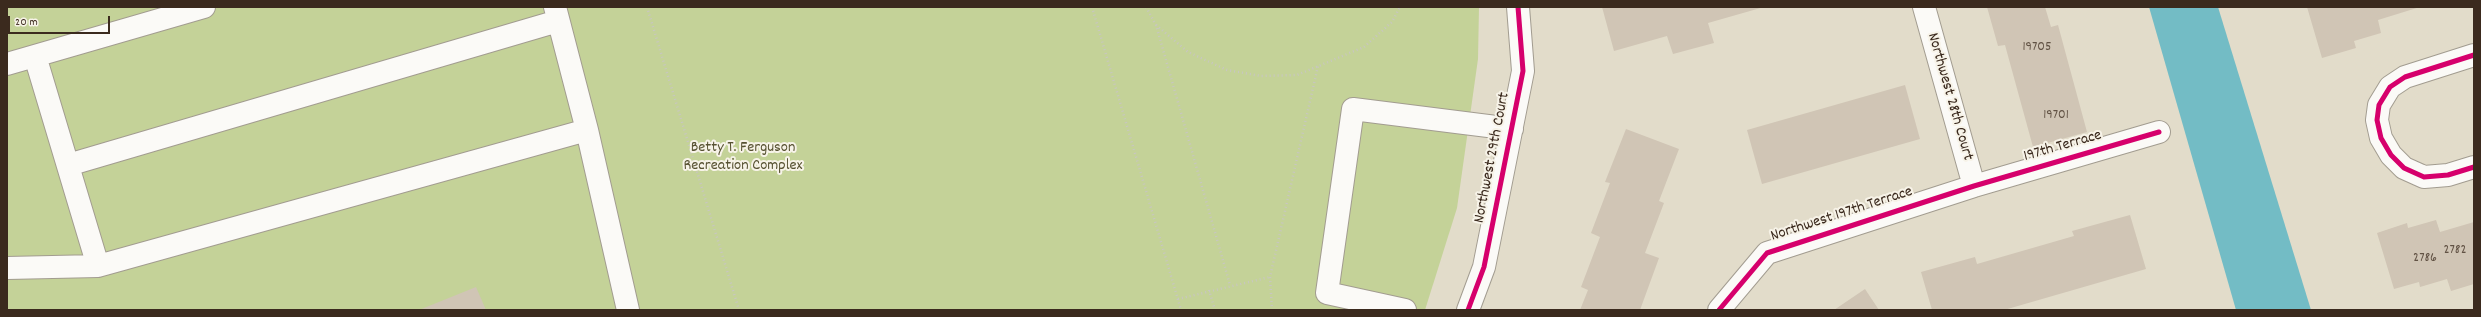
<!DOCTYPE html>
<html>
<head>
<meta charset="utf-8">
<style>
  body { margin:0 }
  #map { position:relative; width:2481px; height:317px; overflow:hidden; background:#e2dcca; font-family:Dekko,sans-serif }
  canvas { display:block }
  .frame { position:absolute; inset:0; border:8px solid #3b2a1e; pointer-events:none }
  .scale { position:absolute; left:8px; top:16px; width:102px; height:18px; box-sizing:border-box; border:2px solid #3b2a1e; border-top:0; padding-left:5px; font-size:12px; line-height:14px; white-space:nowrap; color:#3b2a1e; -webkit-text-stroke:3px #f7f3e8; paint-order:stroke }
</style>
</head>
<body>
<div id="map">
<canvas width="2481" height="317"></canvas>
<div class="frame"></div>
<div class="scale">20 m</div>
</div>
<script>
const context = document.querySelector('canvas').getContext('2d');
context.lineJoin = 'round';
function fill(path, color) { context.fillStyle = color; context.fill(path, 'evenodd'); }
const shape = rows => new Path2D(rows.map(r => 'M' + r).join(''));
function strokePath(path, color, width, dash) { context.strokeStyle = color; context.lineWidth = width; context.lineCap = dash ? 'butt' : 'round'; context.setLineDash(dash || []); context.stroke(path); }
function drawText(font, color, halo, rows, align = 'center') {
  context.font = font + ' Dekko,sans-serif'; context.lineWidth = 4; context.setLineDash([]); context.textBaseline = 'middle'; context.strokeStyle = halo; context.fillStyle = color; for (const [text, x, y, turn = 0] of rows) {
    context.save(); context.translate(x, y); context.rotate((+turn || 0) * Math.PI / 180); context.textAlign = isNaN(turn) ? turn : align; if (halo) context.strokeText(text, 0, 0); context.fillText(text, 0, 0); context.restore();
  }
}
const green = shape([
  [7,7,1479,7,1478,59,1457,208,1425,310,7,310]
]);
const water = shape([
  [2149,7,2218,7,2311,310,2236,310]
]);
const building = shape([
  [1602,7,1764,7,1708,23,1714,43,1673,54,1667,36,1614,51],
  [1987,7,2045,7,2051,27,2058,25,2087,132,2033,147,2005,45,1998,46],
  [2307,7,2420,7,2378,20,2381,33,2354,41,2356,48,2322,58],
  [1905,85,1920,139,1762,184,1747,130],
  [1626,129,1679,149,1659,201,1664,203,1645,253,1659,258,1640,310,1580,310,1588,290,1581,287,1600,237,1591,233,1610,183,1605,182],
  [2130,215,2146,269,2004,310,1932,310,1921,272,1975,257,1977,264,2074,236,2072,231],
  [2436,220,2440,232,2474,222,2474,284,2451,291,2447,279,2420,287,2419,282,2394,289,2377,233,2407,223,2408,228],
  [476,287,486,310,419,310],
  [1865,289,1879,310,1834,310]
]);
const path = shape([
  [647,7,739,310],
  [1092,7,1181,310],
  [1146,7,1156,25,1230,285],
  [1156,25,1188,52,1227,70,1261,76,1297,75,1364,47,1392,22,1400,7],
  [1209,290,1215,310],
  [1178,299,1270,277],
  [1272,310,1270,277,1318,66]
]);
const minor = shape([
  [555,7,587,130,628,310],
  [1924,7,1974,186],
  [2474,55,2405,77,2390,87,2379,105,2377,120,2381,138,2391,155,2404,168,2424,177,2448,175,2474,167],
  [35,56,98,266],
  [7,64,204,7],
  [68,165,558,21],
  [7,268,98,266,587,130],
  [1405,310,1327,293,1353,109,1512,129],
  [1468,310,1484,267,1523,71,1518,7],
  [1719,310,1767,253,1974,186,2159,132]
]);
const cycleway = shape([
  [2474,55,2405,77,2390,87,2379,105,2377,120,2381,138,2391,155,2404,168,2424,177,2448,175,2474,167],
  [1468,310,1484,267,1523,71,1518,7],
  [1719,310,1767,253,1974,186,2159,132]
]);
const numberNames = [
  ["19705",2037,48],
  ["19701",2056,116],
  ["2782",2455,251],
  ["2786",2425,259]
];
const streetNames = [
  ["Northwest 28th Court",1949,97,74],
  ["197th Terrace",2063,147,-16],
  ["Northwest 29th Court",1493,158,-79],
  ["Northwest 197th Terrace",1842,215,-18]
];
const parkNames = [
  ["Betty T. Ferguson",743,149],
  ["Recreation Complex",743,167]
];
fill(green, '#c4d298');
fill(water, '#73bcc5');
fill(building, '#d0c5b5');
strokePath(minor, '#a29c90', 24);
strokePath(path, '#c8c6c2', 2.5, [1, 3]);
strokePath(minor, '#fbfaf7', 22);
strokePath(cycleway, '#d6006c', 5);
drawText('14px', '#615244', null, numberNames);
drawText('16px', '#3b2a1e', '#f7f3e8', streetNames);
drawText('16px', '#575232', '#f7f3e8', parkNames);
</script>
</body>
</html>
